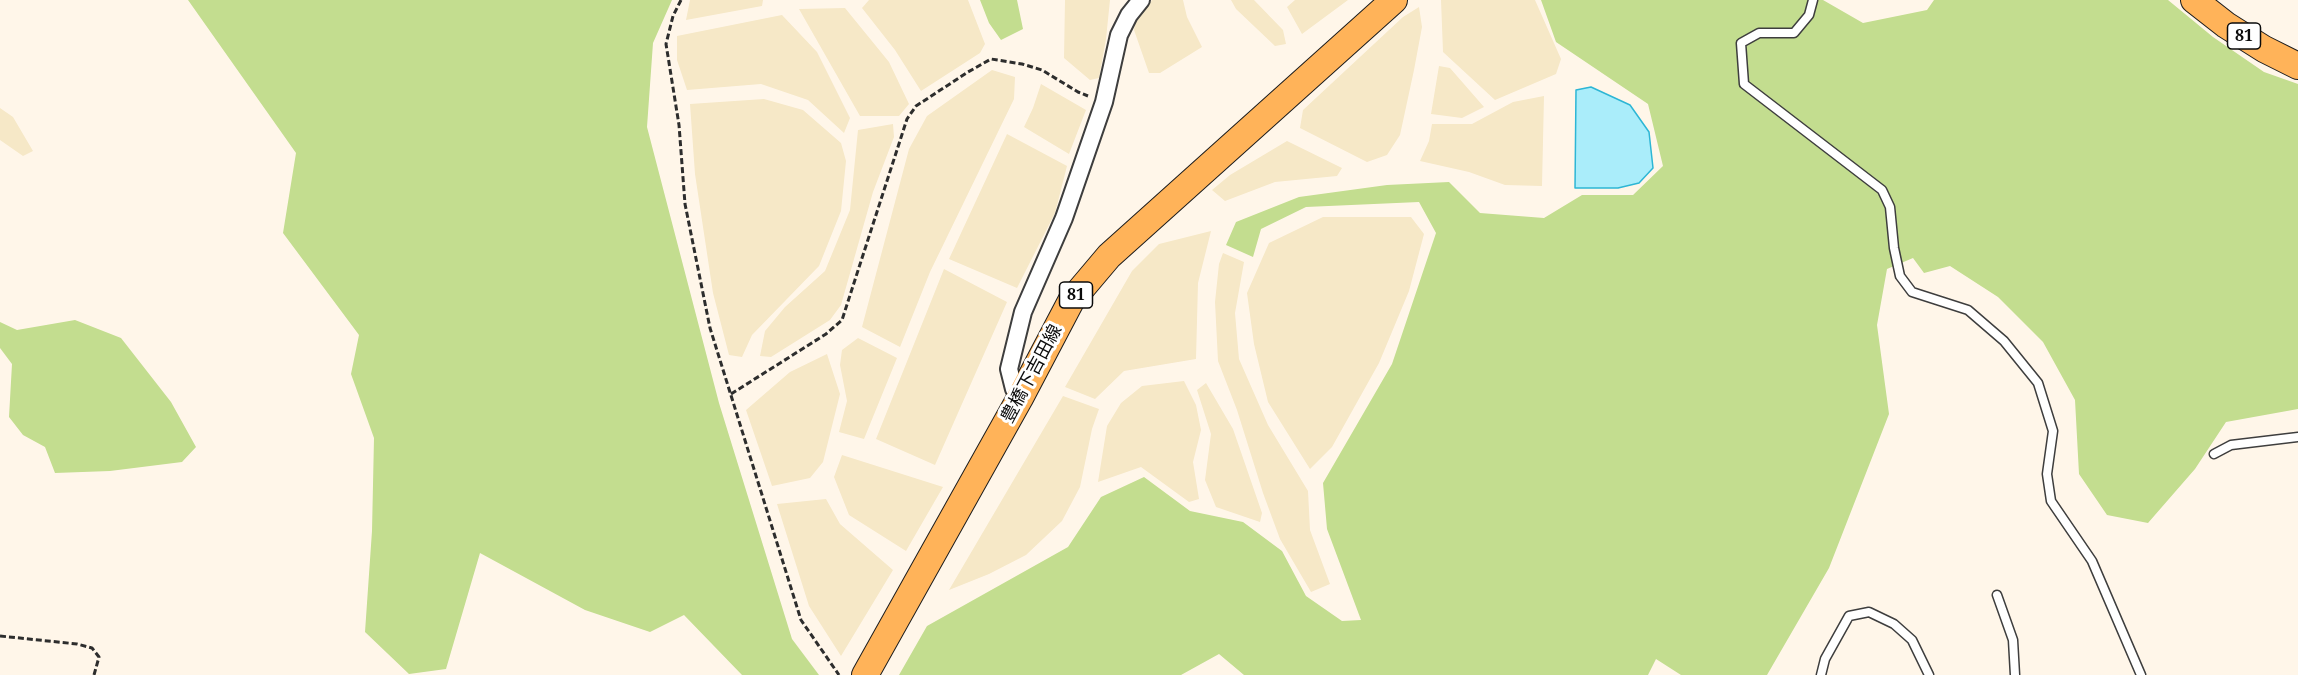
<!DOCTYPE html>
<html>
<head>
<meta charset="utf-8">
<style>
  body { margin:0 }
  canvas { display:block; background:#fff6e9 }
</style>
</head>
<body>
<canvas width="2298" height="675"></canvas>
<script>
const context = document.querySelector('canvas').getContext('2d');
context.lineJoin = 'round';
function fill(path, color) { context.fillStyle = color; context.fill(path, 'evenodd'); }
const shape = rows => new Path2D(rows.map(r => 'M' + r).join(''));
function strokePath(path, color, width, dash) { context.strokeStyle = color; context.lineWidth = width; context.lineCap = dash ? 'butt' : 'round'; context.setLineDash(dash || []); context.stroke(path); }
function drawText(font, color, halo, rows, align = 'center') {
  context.font = font + ' "Noto Serif","Noto Sans JP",serif'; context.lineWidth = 6; context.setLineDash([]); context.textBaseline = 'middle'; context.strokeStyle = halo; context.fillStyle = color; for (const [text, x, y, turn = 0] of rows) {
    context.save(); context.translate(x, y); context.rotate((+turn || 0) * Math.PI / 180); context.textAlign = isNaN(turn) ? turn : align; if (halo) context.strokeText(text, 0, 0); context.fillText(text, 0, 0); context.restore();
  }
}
const farmland = shape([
  [690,0,763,0,762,6,686,20],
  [869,0,968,0,985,44,980,53,921,91,895,50,862,8],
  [1065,0,1110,0,1106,39,1099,78,1090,80,1064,58],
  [1152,0,1183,0,1187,17,1202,47,1160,73,1149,73,1134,30,1135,23],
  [1231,0,1254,0,1283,30,1286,44,1275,46,1236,9],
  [1295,0,1348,0,1302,34,1287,7],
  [1441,0,1535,0,1561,59,1556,74,1495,100,1443,52],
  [1419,7,1422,27,1414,70,1400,135,1387,155,1367,162,1300,128,1303,110,1403,17],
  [845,8,889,62,909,104,899,116,860,116,799,9],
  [782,15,817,52,850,118,844,133,808,100,761,84,687,90,677,60,677,36],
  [1439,66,1450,68,1484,107,1462,118,1431,114],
  [992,70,1015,77,1014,99,930,272,900,347,862,327,909,149,927,116],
  [1041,84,1086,110,1069,154,1024,127,1033,108],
  [1544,96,1542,186,1505,185,1469,172,1420,161,1429,141,1432,124,1472,124,1513,102],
  [764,99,803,110,841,143,846,161,841,211,819,266,752,335,742,357,729,355,713,293,695,174,690,104],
  [0,108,13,117,33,151,23,156,0,140],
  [893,124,894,137,873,192,841,305,830,320,771,357,760,356,765,331,785,307,825,271,850,210,858,130],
  [1007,134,1067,166,1055,213,1017,288,949,259],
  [1287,141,1342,168,1337,176,1275,182,1225,201,1212,190,1230,175],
  [1323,217,1411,217,1424,234,1409,291,1379,363,1332,447,1310,469,1268,402,1254,344,1247,293,1269,243],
  [1211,231,1198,283,1196,359,1124,371,1095,399,1065,387,1132,271,1159,244],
  [1223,253,1244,262,1235,313,1239,359,1268,425,1308,491,1310,530,1330,584,1311,592,1280,539,1263,493,1237,410,1218,361,1215,302,1219,264],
  [944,269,1007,302,935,465,876,439],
  [858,338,897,358,864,439,839,432,847,401,840,365,842,350],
  [827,354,840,394,823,462,810,478,772,486,746,410,790,372],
  [1184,381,1196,405,1201,430,1193,462,1199,499,1189,502,1141,467,1098,482,1107,426,1121,403,1142,386],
  [1206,383,1233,429,1262,513,1260,522,1216,507,1205,480,1211,434,1197,390],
  [1063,396,1099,409,1092,429,1080,487,1062,521,1026,555,989,574,949,590],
  [842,455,943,487,906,551,849,515,834,477],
  [826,499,840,524,893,570,841,656,809,606,777,504]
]);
const forest = shape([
  [188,0,672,0,653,43,647,127,719,403,792,639,819,675,742,675,684,615,650,632,585,610,480,553,446,669,409,674,365,632,372,531,374,438,351,374,359,335,283,233,296,153],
  [980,0,1017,0,1023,29,1001,40,989,23],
  [1541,0,1823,0,1863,23,1927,10,1934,0,2168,0,2213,37,2264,72,2298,84,2298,409,2226,422,2195,469,2148,523,2107,515,2079,474,2075,400,2043,342,1998,297,1950,266,1924,273,1913,258,1887,269,1877,325,1889,414,1829,568,1767,675,1681,675,1656,659,1648,675,1244,675,1219,654,1181,675,899,675,927,626,1068,547,1101,497,1144,477,1190,511,1243,522,1282,551,1306,596,1342,621,1361,620,1327,529,1323,483,1392,364,1436,233,1419,202,1306,207,1261,229,1253,257,1226,245,1236,222,1299,197,1387,185,1449,182,1480,213,1544,218,1582,195,1633,195,1663,166,1648,104,1556,42],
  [75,320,121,338,171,402,196,447,182,462,110,471,55,473,45,447,23,435,9,417,12,364,0,348,0,322,17,330]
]);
const water = shape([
  [1591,87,1630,105,1649,132,1653,168,1639,183,1618,188,1575,188,1576,90,1591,87]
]);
const path = shape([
  [681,0,673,16,666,44,679,125,685,204,710,328,801,620,839,675],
  [731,394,826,334,842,320,907,119,916,106,968,72,991,59,1022,64,1042,70,1078,92,1088,96],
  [0,636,77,644,92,648,99,657,94,675]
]);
const lane = shape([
  [1813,0,1809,15,1794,33,1759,33,1741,43,1744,84,1882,190,1890,207,1894,248,1900,276,1912,292,1968,310,2004,341,2038,383,2053,431,2047,474,2051,501,2092,561,2141,675],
  [2214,454,2231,445,2298,437],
  [1997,595,2013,640,2015,675],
  [1821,675,1825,659,1849,616,1869,612,1894,624,1912,640,1929,675]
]);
const street = shape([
  [1020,398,1014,389,1009,369,1023,312,1064,218,1104,102,1119,35,1129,15,1141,0]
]);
const primary = shape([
  [2194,0,2226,25,2264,49,2298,66],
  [865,675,1020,398,1071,301,1109,256,1394,0]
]);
const shields = [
  [2244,36,33],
  [1076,295,33]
];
const shieldNames = [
  ["81",2244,36],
  ["81",1076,295]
];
const streetNames = [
  ["豊橋下吉田線",1032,374,-62]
];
fill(farmland, '#f6e8c7');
fill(forest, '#c3dd8f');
fill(water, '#aaedfa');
strokePath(water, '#2db6d5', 1.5);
strokePath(lane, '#3e3e3e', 11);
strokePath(street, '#3e3e3e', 20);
strokePath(primary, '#1c1c1c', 28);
strokePath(path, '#2d2d2d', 3, [6, 3]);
strokePath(lane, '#fff', 8);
strokePath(street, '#fff', 16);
strokePath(primary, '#ffb359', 26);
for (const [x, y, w] of shields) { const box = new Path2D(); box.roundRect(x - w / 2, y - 13, w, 26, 4.5); context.fillStyle = '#fff'; context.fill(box); strokePath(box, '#0b0b0b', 1.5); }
drawText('bold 16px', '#0b0b0b', null, shieldNames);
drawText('18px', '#0b0b0b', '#fff', streetNames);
</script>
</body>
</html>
